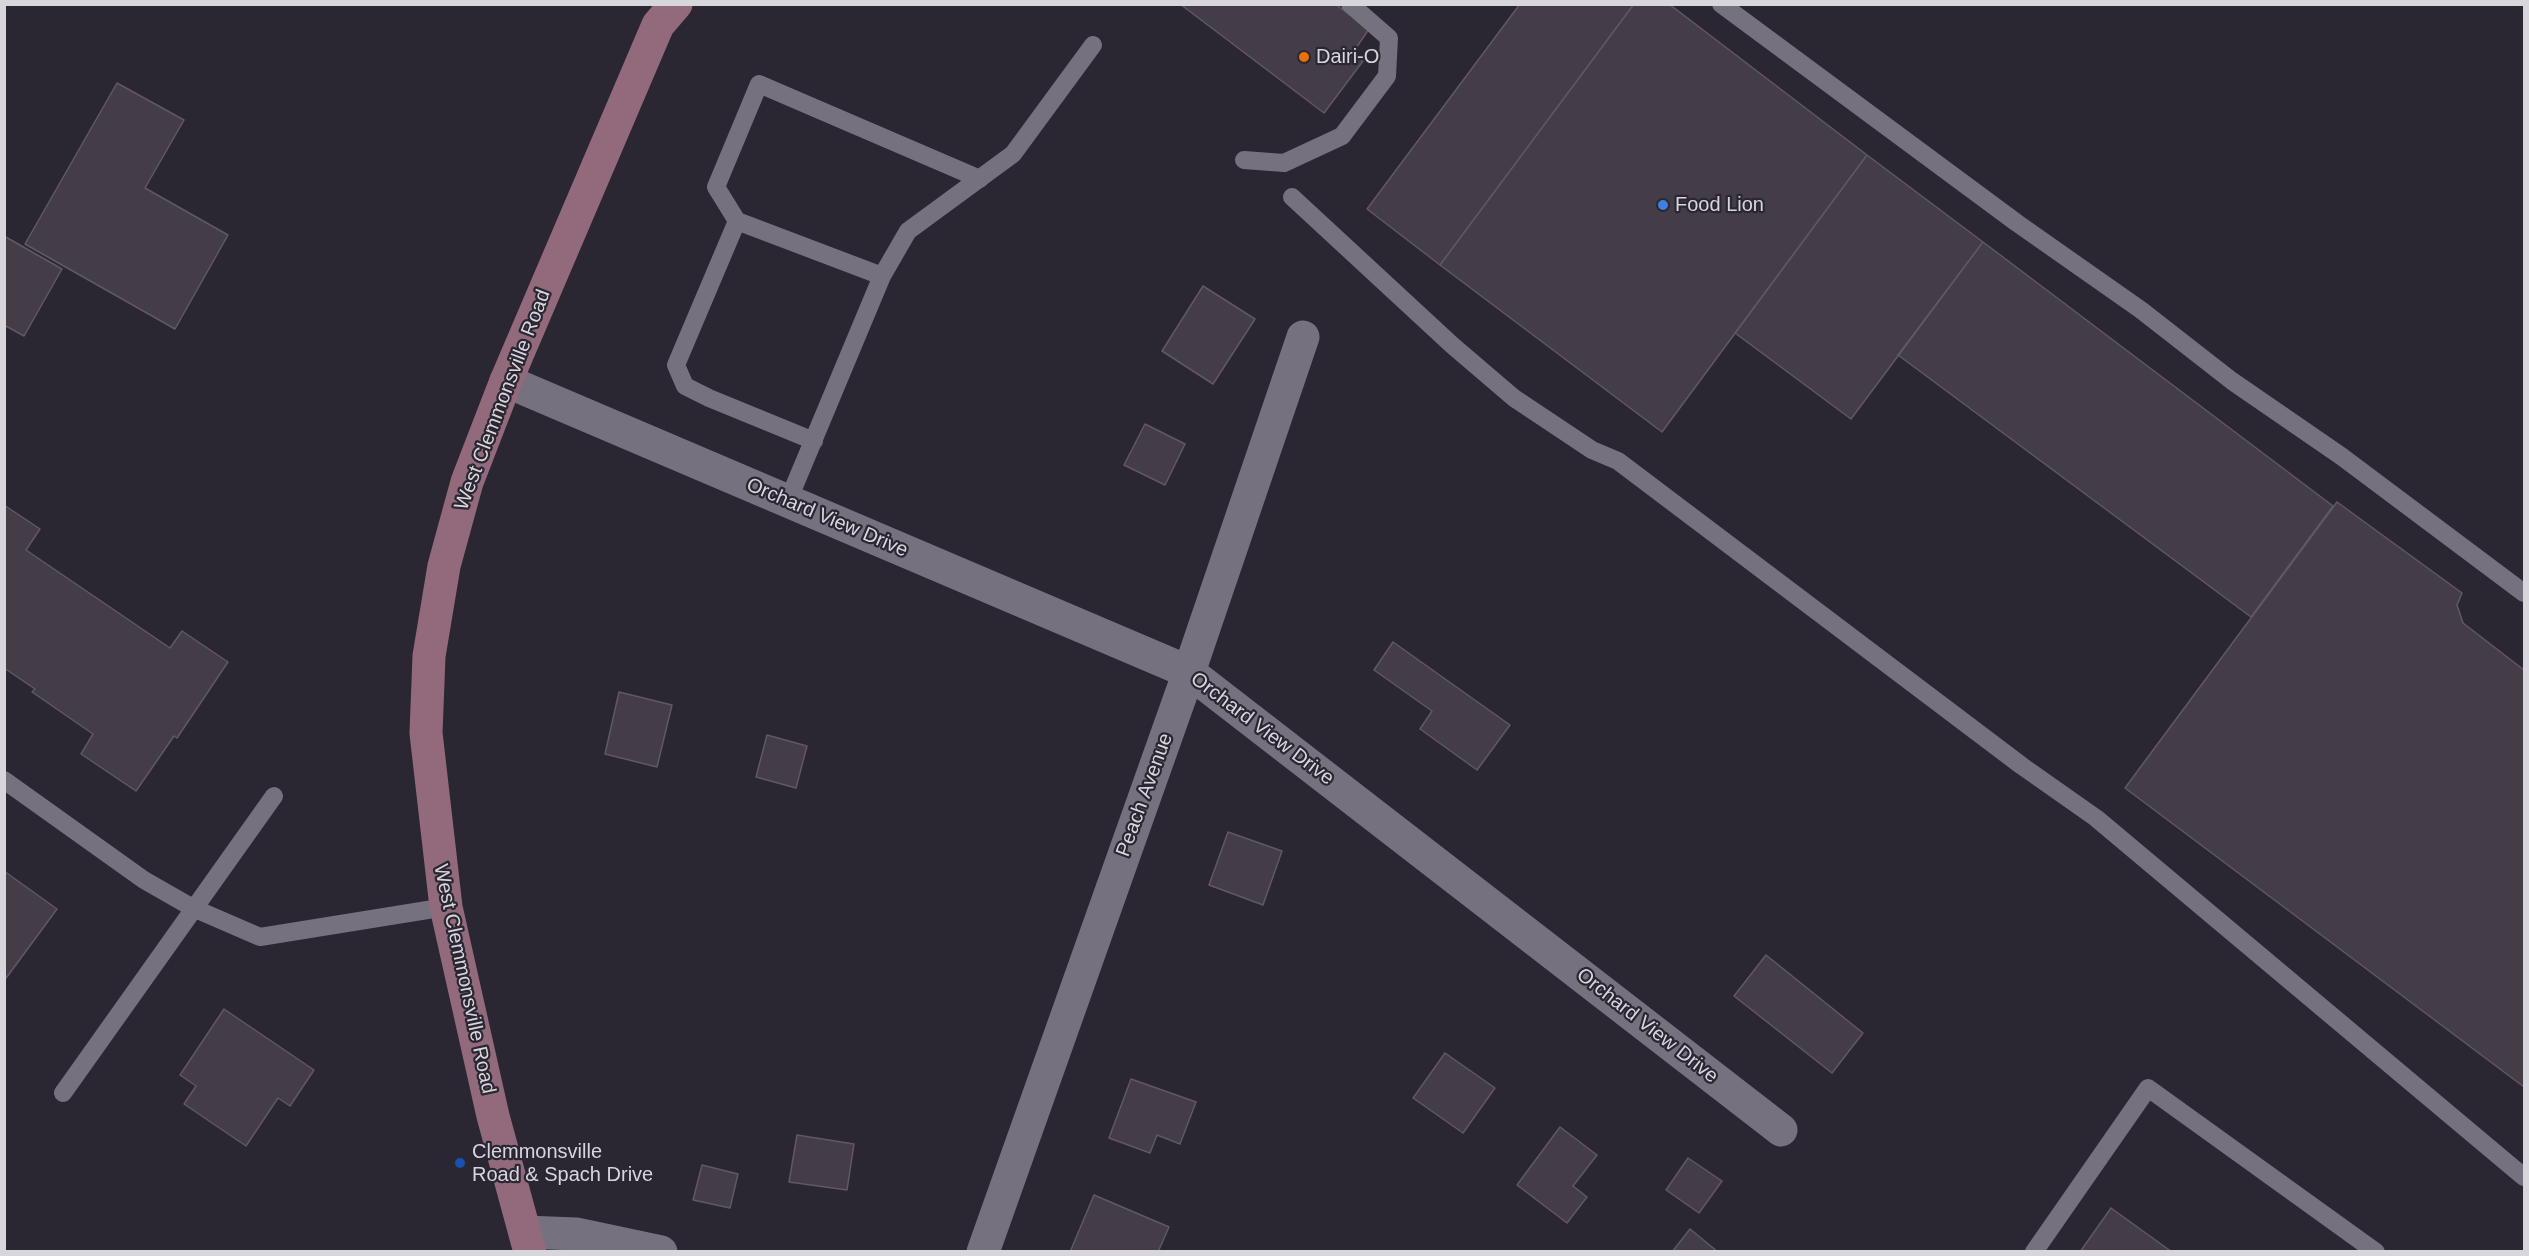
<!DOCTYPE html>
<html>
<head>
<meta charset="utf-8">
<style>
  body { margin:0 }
  #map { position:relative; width:2529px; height:1256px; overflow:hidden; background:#2b2732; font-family:Arial,sans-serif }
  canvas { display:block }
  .frame { position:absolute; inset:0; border:6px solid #d8d6dd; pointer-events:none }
</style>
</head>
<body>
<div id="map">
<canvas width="2529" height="1256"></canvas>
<div class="frame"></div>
</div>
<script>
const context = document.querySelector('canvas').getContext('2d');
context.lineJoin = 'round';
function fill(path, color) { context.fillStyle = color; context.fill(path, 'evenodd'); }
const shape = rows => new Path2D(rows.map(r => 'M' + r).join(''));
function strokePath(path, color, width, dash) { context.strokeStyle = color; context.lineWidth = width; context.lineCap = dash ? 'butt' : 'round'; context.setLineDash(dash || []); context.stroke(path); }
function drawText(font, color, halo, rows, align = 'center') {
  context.font = font + ' Arial,sans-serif'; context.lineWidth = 4.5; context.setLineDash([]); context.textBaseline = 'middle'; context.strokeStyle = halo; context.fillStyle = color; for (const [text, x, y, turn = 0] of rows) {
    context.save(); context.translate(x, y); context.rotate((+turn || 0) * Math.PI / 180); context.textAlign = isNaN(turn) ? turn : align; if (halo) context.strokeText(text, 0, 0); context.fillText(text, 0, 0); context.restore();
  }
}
const building = shape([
  [1180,4,1335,4,1369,29,1352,54,1363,61,1324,113,1180,4],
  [1520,4,1634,4,1440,265,1367,209,1520,4],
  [1634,4,1669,4,1867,155,1662,432,1440,265,1634,4],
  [117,83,184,120,145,188,228,235,175,329,25,244,117,83],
  [1867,155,1983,242,1851,419,1735,333,1867,155],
  [4,236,62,269,24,336,4,325,4,236],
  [1983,242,2333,506,2251,617,1898,355,1983,242],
  [1203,286,1255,319,1213,384,1162,351,1203,286],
  [1145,424,1185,444,1165,485,1124,465,1145,424],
  [2337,502,2462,593,2457,605,2463,623,2524,670,2524,1087,2125,788,2337,502],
  [4,505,40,529,26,550,170,648,182,631,228,662,177,738,174,736,136,791,81,754,93,734,32,692,35,689,4,668,4,505],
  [1393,642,1510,725,1477,770,1420,729,1432,711,1374,670,1393,642],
  [619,692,672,705,657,767,605,754,619,692],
  [767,735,807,746,796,788,756,777,767,735],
  [1228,832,1282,851,1263,905,1209,885,1228,832],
  [4,871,57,909,4,981,4,871],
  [1766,955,1863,1033,1832,1073,1734,996,1766,955],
  [224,1009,314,1070,290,1106,278,1098,246,1146,184,1104,196,1086,180,1075,224,1009],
  [1445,1053,1495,1088,1463,1133,1413,1098,1445,1053],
  [1131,1079,1196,1102,1180,1144,1157,1135,1150,1153,1109,1138,1131,1079],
  [1560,1127,1597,1155,1573,1186,1587,1197,1567,1223,1517,1185,1560,1127],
  [797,1135,854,1144,847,1190,789,1182,797,1135],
  [1688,1158,1722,1181,1699,1213,1666,1190,1688,1158],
  [702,1165,738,1174,730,1208,693,1200,702,1165],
  [1094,1195,1169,1227,1158,1252,1070,1252,1094,1195],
  [2111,1208,2172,1252,2080,1252,2111,1208],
  [1690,1229,1718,1252,1672,1252,1690,1229]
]);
const lane = shape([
  [1721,4,2017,223,2141,310,2232,381,2341,456,2524,593],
  [1244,160,1284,163,1342,136,1387,76,1389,38,1350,4],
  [1292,197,1452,345,1514,398,1592,450,1618,461,2022,766,2096,818,2524,1177],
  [737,221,882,276],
  [814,441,709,398,685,386,676,365,737,221,716,187,759,84,980,179],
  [788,501,882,276,908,231,1013,154,1093,45],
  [4,780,144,880,193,908,260,937,446,907],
  [63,1093,274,796],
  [2034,1252,2148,1088,2376,1252]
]);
const street = shape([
  [506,381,1189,672,1781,1130],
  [525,1232,576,1234,661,1252],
  [983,1252,1189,672,1303,337]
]);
const secondary = shape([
  [530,1252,493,1116,446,907,426,733,429,656,444,566,467,482,506,381,658,25,676,4]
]);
const markers = [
  [1304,57,6,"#e8710a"],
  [1663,205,6,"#3f7fe0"],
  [460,1163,6,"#1a4fb4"]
];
const poiNames = [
  ["Dairi-O",1316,57],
  ["Food Lion",1675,205],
  ["Clemmonsville",472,1152],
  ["Road & Spach Drive",472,1175]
];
const streetNames = [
  ["West Clemmonsville Road",503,400,-69],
  ["Orchard View Drive",827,518,23],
  ["Orchard View Drive",1262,729,37],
  ["Peach Avenue",1145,795,-70],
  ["West Clemmonsville Road",464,979,78],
  ["Orchard View Drive",1647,1026,38]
];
fill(building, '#443d48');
strokePath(building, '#605864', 1.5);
strokePath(lane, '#75717e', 18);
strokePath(street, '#75717e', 33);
strokePath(secondary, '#926a7c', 33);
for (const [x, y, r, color] of markers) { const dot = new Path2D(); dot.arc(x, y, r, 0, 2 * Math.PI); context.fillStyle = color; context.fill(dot); strokePath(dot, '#2b2732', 2); }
drawText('20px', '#d8d6dd', '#2b2732', poiNames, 'left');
drawText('20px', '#d8d6dd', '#2b2732', streetNames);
</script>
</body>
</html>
